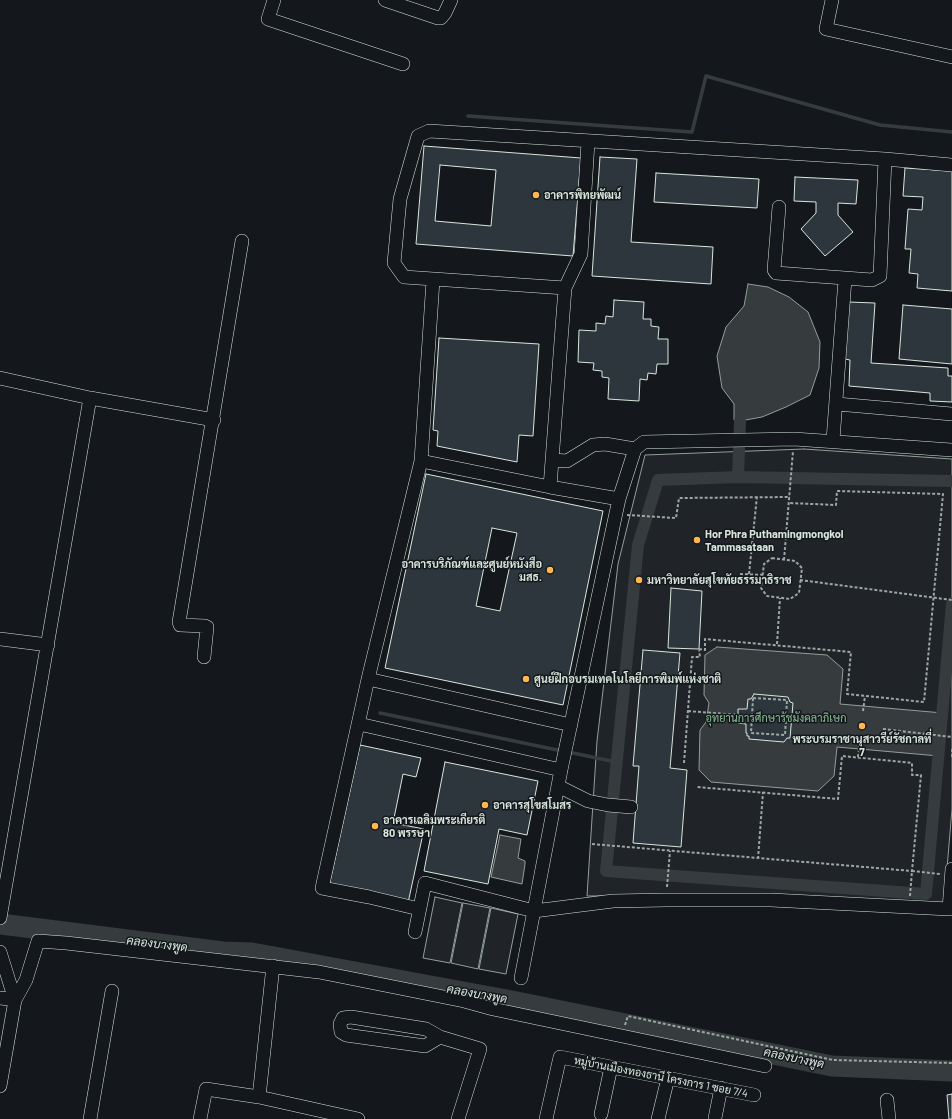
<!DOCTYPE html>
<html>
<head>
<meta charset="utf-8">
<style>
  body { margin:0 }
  canvas { display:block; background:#14181c }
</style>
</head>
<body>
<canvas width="952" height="1119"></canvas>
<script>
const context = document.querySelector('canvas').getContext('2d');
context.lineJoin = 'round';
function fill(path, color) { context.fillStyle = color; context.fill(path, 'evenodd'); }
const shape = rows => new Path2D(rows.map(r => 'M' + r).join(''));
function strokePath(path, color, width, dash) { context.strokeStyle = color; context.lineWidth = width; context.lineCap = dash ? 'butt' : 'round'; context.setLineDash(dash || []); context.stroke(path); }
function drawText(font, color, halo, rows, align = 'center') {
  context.font = font + ' Barlow,Sarabun,sans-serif'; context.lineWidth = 3; context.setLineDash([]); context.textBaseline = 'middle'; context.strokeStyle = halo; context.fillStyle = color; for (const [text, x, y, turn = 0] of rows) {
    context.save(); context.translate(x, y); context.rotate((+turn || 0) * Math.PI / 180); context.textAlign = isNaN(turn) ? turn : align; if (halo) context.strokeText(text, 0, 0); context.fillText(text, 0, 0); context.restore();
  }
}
const green = shape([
  [804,449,952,459,952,809,944,904,773,895,587,896,597,741,618,564,645,455,804,449],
  [435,897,462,903,450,963,423,958,435,897],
  [463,903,490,908,478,969,451,963,463,903],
  [491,908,518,914,506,974,479,969,491,908]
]);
const water = shape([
  [748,284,768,287,789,297,808,312,820,342,819,368,810,395,786,407,762,417,740,421,734,420,734,404,722,388,717,356,726,327,744,306,748,284],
  [717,647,827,655,843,669,840,704,943,713,939,756,837,747,834,776,818,791,711,782,699,770,700,730,706,722,709,703,704,695,705,655,717,647],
  [500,835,521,839,518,858,525,861,525,864,522,884,491,877,500,835]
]);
const stream = shape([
  [468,116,692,132,706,76,880,125,952,132],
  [380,713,562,751],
  [568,752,616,762]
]);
const canal = shape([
  [738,477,740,421],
  [952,481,738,477,658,480,638,545,606,871,926,894,952,604]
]);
const river = shape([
  [0,924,223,952,252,953,512,1001,832,1066,952,1071]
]);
const building = shape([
  [424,146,581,158,573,256,416,244,424,146],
  [440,165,496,170,491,226,435,221,440,165],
  [600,157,637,159,631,242,713,247,711,284,592,276,600,157],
  [905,168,952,171,952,291,917,288,918,274,909,273,911,249,905,249,908,209,922,210,923,197,903,196,905,168],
  [656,173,759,179,757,208,654,202,656,173],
  [795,177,858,180,856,204,838,203,838,215,853,232,825,256,801,229,816,213,816,202,794,201,795,177],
  [614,300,644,302,643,319,651,319,651,326,659,327,658,339,668,339,668,364,657,364,656,374,648,373,647,380,640,379,639,401,608,399,609,378,602,377,602,371,593,370,594,363,578,362,579,330,596,331,596,323,605,324,606,316,613,317,614,300],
  [849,302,875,303,871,363,948,368,948,376,952,376,952,402,930,401,930,393,849,386,850,360,845,359,849,302],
  [903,305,952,309,952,364,899,359,903,305],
  [439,338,539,344,533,436,519,435,517,462,437,446,438,431,433,430,439,338],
  [426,474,603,511,563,705,385,668,426,474],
  [492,528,517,533,500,611,476,606,492,528],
  [671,588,702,591,699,649,668,648,671,588],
  [643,650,680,653,670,768,687,770,681,847,633,843,639,766,633,766,643,650],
  [754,694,788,697,790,702,793,703,790,738,787,738,784,742,749,739,749,736,747,736,747,733,746,733,746,724,738,723,738,709,747,709,748,699,751,699,754,694],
  [360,745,421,758,416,777,403,774,393,823,424,829,408,903,329,886,360,745],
  [445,762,538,781,527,835,499,829,488,884,424,871,445,762],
  [952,1094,952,1119,949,1119,947,1095,952,1094]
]);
const path = shape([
  [627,515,676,518,679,498,790,497],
  [772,558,795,561,802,568,799,593,790,599,767,596,761,588,764,564,772,558],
  [784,560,793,451],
  [740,574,763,575],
  [749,574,757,496],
  [800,580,952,600],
  [777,644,780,598],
  [699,649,705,650,705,639,851,652,847,694,924,702,943,494,837,491,836,505,789,503],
  [753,698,787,700,785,735,751,733,753,698],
  [688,711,752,716],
  [863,711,865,696],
  [883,729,952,737],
  [952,749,952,758],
  [858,757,860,742],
  [684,763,692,657,700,657,699,650],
  [592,844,912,871,921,775,912,775,912,763,842,756,838,799,697,787],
  [758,859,763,792],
  [667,887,670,851],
  [910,896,912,871,940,874],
  [625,1025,628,1016,833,1060,952,1063]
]);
const minor = shape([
  [274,0,268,19,403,64],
  [385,0,438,18,441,18,445,13,451,0],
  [832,0,826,29,952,57],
  [779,207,774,270,776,273,872,280,880,276,885,159],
  [565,288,404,277,394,263,400,199,418,136,429,131,885,159,952,165],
  [0,378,90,398,214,420],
  [837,404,952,414],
  [833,440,845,279],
  [552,460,567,461,593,445,605,444,635,449],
  [421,461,550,487,619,499],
  [550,487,565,288,581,254,588,142],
  [0,639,48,645],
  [204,657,207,627,205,626,180,625,179,622,242,241],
  [368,679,571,725],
  [359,724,561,770],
  [558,786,588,801,608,805,631,807],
  [419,909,369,897,322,888,368,679,421,461,433,280],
  [0,918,90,398],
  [415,932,425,883,534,911,613,901,666,900,771,900,949,909,952,869],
  [0,952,15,1000],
  [521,978,561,770,619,499,635,449,644,442,794,439,952,450],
  [0,998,15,1000,0,1086],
  [15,1000,26,980,38,941,66,943,319,972,464,1001,493,1009,765,1066],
  [351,1017,426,1029,440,1037,425,1046,346,1035,341,1032,340,1024,343,1018,351,1017],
  [440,1037,480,1049,458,1119],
  [259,1097,273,966],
  [887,1100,889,1119],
  [601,1114,611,1067],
  [715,1118,721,1088],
  [90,1119,112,991],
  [200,1119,206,1089,259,1097,358,1119],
  [546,1119,560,1057,754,1095],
  [658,1119,668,1078]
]);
const markers = [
  [536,195,4,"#ffb74d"],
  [697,540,4,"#ffb74d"],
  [550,570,4,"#ffb74d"],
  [639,580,4,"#ffb74d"],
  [526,679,4,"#ffb74d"],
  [862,726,4,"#ffb74d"],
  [485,805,4,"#ffb74d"],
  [375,826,4,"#ffb74d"]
];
const poiNames = [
  ["อาคารพิทยพัฒน์",544,195],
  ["Hor Phra Puthamingmongkol",705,534],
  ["Tammasataan",705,547],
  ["อาคารบริภัณฑ์และศูนย์หนังสือ",542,564,"right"],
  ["มสธ.",542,577,"right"],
  ["มหาวิทยาลัยสุโขทัยธรรมาธิราช",647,580],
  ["ศูนย์ฝึกอบรมเทคโนโลยีการพิมพ์แห่งชาติ",534,679],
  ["พระบรมราชานุสาวรีย์รัชกาลที่",862,739,"center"],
  ["7",862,752,"center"],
  ["อาคารสุโขสโมสร",493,805],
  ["อาคารเฉลิมพระเกียรติ",383,820],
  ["80 พรรษา",383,833]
];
const parkNames = [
  ["อุทยานการศึกษารัชมังคลาภิเษก",776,718]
];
const streetNames = [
  ["หมู่บ้านเมืองทองธานี โครงการ 1 ซอย 7/4",661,1077,11]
];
const waterNames = [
  ["คลองบางพูด",157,944,7],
  ["คลองบางพูด",477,994,10],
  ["คลองบางพูด",794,1058,12]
];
fill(green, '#202428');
strokePath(green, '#939e99', 1);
fill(water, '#363b3e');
strokePath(water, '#939e99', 1);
strokePath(stream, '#363b3e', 3.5);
strokePath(canal, '#363b3e', 12);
strokePath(river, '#363b3e', 21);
fill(building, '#2c363c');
strokePath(building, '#d8e6dc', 1);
strokePath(minor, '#d8e6dc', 14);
strokePath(path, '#9da8a2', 2, [3, 2]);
strokePath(minor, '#14181c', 13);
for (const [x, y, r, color] of markers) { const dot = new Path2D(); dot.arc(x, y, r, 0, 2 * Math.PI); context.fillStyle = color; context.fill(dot); strokePath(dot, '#14181c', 1.5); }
drawText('bold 11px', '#d8e6dc', '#14181c', poiNames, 'left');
drawText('11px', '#8ac095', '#14181c', parkNames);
drawText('11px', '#d8e6dc', '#14181c', streetNames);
drawText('italic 12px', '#d8e6dc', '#14181c', waterNames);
</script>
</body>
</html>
